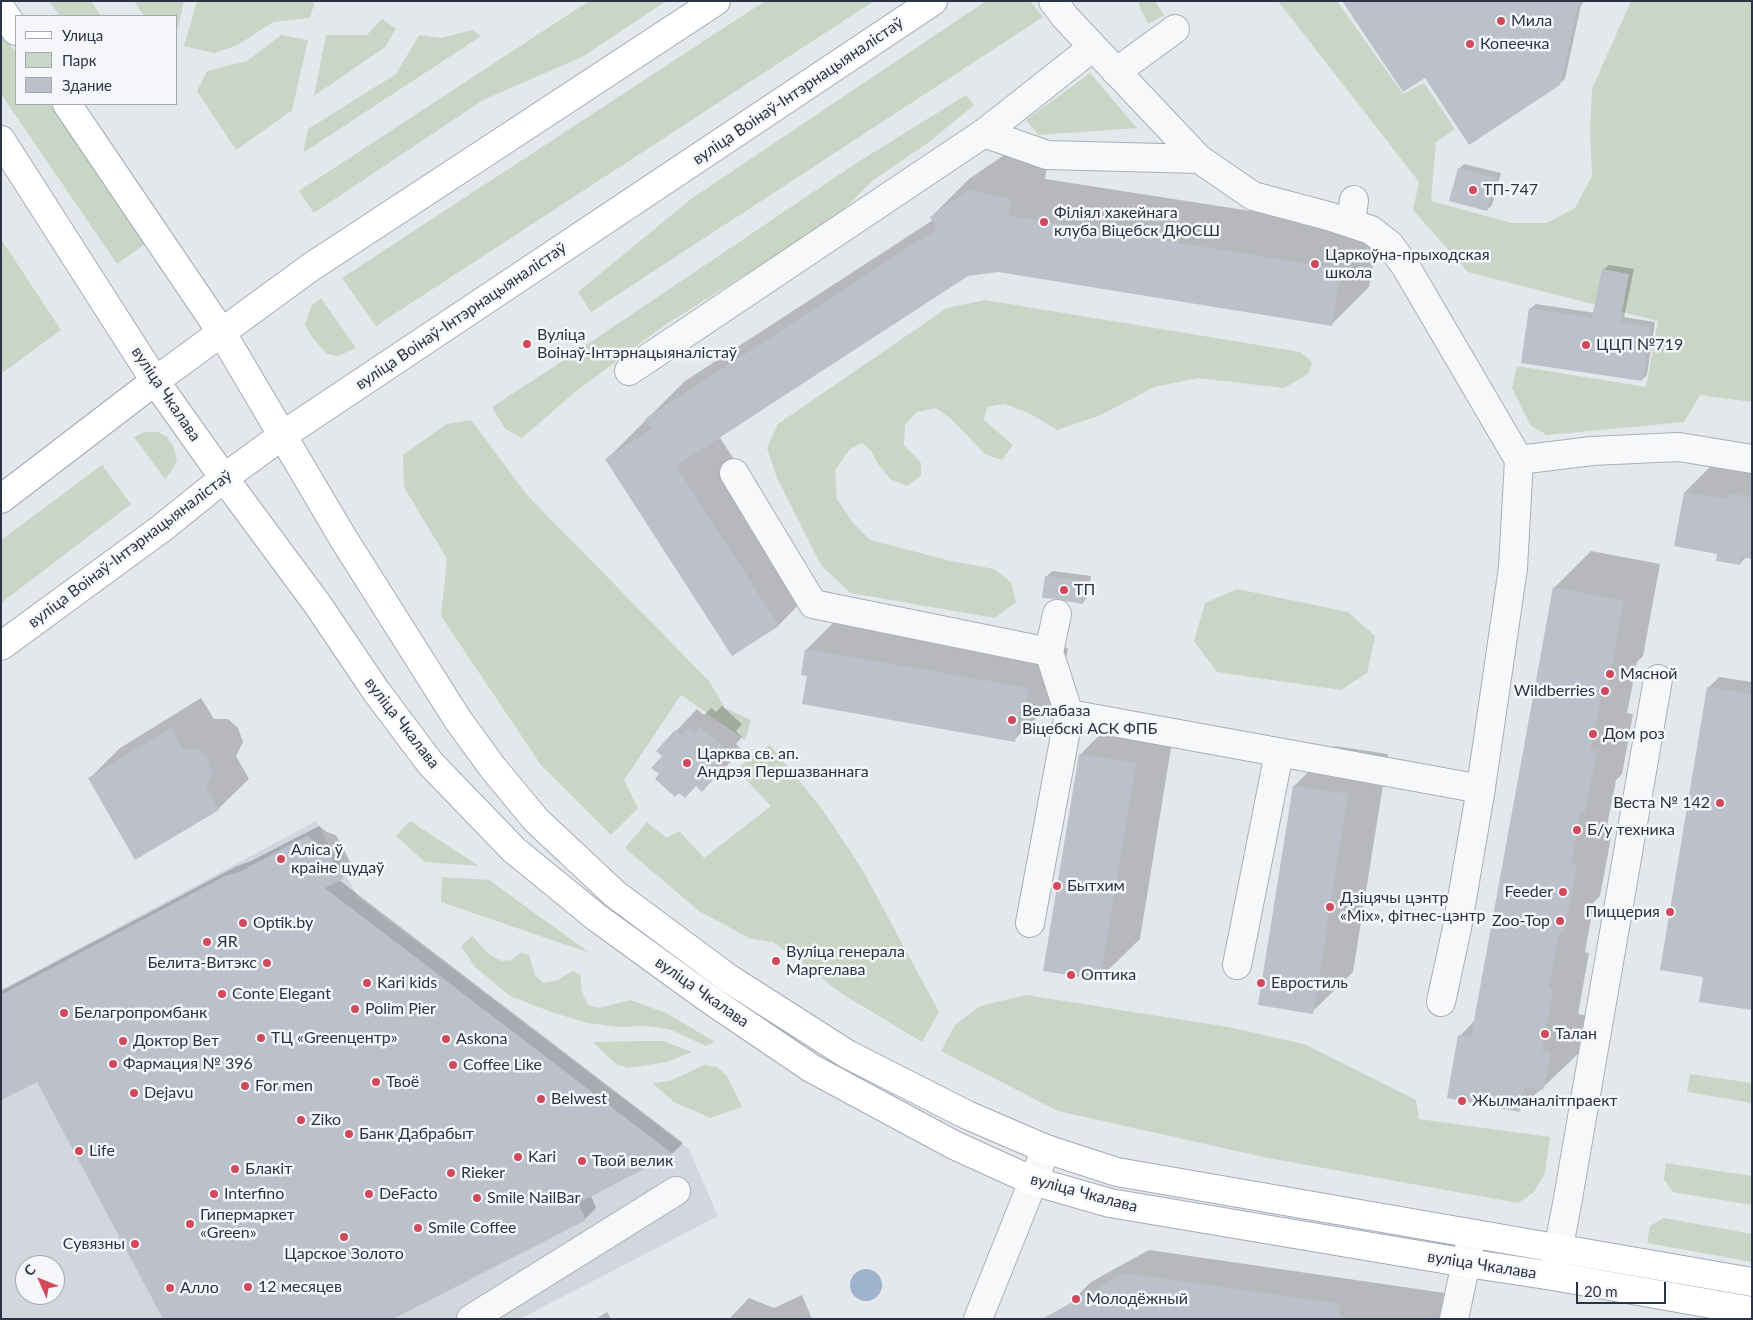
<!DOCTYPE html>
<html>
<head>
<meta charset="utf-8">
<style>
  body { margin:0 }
  #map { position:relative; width:1753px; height:1320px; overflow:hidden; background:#e4e7ec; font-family:Lato,sans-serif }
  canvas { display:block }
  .frame { position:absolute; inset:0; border:2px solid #2b3445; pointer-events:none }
  .legend { position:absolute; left:15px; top:15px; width:162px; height:90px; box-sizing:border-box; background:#f4f6f9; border:1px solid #a4a8b1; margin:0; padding:6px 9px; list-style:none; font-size:15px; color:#2b3445 }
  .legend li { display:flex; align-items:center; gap:10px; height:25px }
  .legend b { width:25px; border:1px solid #a4a8b1 }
  .north { position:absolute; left:15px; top:1255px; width:50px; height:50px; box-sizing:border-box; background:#f4f6f9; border:1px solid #a4a8b1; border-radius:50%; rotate:314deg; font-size:14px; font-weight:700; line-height:20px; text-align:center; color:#2b3445 }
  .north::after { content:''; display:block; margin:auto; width:18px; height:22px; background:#d1495b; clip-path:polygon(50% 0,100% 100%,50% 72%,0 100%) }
  .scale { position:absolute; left:1576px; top:1282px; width:90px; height:22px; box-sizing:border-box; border:2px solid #2b3445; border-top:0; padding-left:6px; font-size:15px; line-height:18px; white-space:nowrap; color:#2b3445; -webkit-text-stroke:4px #f4f6f9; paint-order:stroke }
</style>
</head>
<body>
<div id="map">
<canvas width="1753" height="1320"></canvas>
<div class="frame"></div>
<ul class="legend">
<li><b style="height:6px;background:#fff"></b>Улица</li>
<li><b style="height:14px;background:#c9d6c5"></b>Парк</li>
<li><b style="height:14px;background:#bbc0ca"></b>Здание</li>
</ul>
<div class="north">С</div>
<div class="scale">20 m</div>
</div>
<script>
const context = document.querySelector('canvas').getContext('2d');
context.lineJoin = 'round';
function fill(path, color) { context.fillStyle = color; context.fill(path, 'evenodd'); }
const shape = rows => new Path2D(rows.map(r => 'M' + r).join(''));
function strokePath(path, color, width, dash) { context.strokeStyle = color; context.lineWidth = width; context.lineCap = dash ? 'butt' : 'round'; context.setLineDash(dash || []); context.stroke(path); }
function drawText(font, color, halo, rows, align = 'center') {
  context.font = font + ' Lato,sans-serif'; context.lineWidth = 5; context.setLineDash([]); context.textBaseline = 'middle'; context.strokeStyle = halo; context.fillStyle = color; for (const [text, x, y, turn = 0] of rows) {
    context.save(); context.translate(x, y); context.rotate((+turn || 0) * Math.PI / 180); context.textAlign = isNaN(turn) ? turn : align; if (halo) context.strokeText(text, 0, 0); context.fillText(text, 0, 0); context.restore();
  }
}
const built = shape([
  [316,821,358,897,689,1149,718,1216,520,1319,1,1319,1,990],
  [25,1265,55,1265,55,1295,25,1295]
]);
const green = shape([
  [49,1,91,1,101,16,60,16],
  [134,1,184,1,176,36,176,16,144,16],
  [197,1,315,1,310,18,273,22,238,45,214,53,184,46],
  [589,1,666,1,582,57,483,100,314,213,299,191],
  [765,1,874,1,376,326,342,278],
  [986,1,1030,1,1043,17,591,312,578,292,691,199],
  [1139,1,1155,1,1164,15,1148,24,1139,5],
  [1278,1,1337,1,1403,94,1424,83,1455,129,1436,142,1431,201,1512,223,1547,223,1575,208,1592,176,1590,130,1592,89,1631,1,1752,1,1752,402,1700,395,1684,422,1547,435,1530,425,1512,388,1517,366,1646,387,1658,321,1468,272,1413,210,1419,182],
  [382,19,396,29,385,47,314,96,326,35,367,35],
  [472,30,481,36,303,153,308,129,396,74,419,35,441,38],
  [1,31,16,53,16,104,50,104,145,244,117,264,1,94],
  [281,35,308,40,292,110,236,150,197,91,207,71,247,61],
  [1090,73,1137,128,1038,135,1026,120],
  [966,95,974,105,929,142,872,181,834,219,662,327,575,392,522,438,505,429,492,407,555,366,858,162],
  [1,239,61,330,1,374],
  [321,298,356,348,338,356,327,354,315,341,305,325,311,306],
  [985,300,1300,352,1312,362,1308,374,1284,388,1198,378,1154,387,1101,415,1057,430,1029,413,1005,404,987,407,984,420,1013,445,1002,460,985,454,950,418,936,408,917,412,905,425,904,445,921,463,921,475,907,486,890,479,878,464,871,451,862,443,850,449,835,470,837,499,853,523,870,540,951,561,994,569,1011,582,1016,602,995,618,850,593,821,565,777,478,767,448,778,424,947,308],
  [471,420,527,495,709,681,725,708,751,720,745,740,681,695,624,780,638,808,611,835,541,765,441,616,447,559,404,487,403,455,447,424],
  [144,432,158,432,167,437,173,446,177,460,172,470,165,479,134,437],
  [102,465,131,504,1,603,1,540],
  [1237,589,1348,612,1375,636,1367,673,1341,690,1217,672,1194,641,1205,603],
  [770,745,822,809,862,869,939,1012,922,1042,844,995,773,942,751,939,699,911,625,848,647,822,666,838,679,831,704,858,771,806,736,769],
  [410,821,479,866,425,862,396,836],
  [442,877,489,880,590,953,441,902],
  [472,936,490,955,502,961,511,960,521,953,529,955,535,975,543,983,558,980,572,971,580,974,582,993,588,1005,599,1008,630,1000,666,1013,715,1042,706,1046,669,1029,645,1026,619,1027,588,1023,554,1013,510,996,475,967,461,946],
  [1026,995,1228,1027,1304,1044,1416,1100,1419,1119,1550,1137,1545,1173,1534,1192,1518,1203,1268,1158,1058,1111,941,1051,955,1025,980,1006],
  [646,1041,663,1041,692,1052,667,1062,628,1068,616,1064,593,1042],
  [704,1065,717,1067,727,1076,742,1107,710,1118,674,1102,652,1083,670,1081],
  [1690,1074,1752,1083,1752,1103,1687,1092],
  [1666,1163,1752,1176,1752,1205,1673,1192,1664,1179],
  [1664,1218,1752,1234,1752,1262,1647,1243,1650,1226]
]);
const water = shape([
  '850 1285a16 16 0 1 1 32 0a16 16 0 1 1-32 0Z'
]);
const shadow = shape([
  [1343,1,1585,1,1581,5,1565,79,1559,84,1425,76],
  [1007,153,1048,161,1045,179,1379,231,1369,287,1331,325,999,271,968,275,719,436,816,587,779,625,732,655,606,460,685,381,933,220,931,217,969,179],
  [1464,164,1501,173,1492,205,1487,210,1459,169],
  [1609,265,1634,269,1624,317,1655,322,1647,375,1642,380,1530,309,1536,304,1595,313,1603,270],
  [1725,452,1752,456,1752,558,1746,557,1740,564,1719,553,1685,492],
  [1591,551,1660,564,1643,656,1637,662,1627,713,1633,714,1622,774,1616,780,1607,826,1613,827,1600,896,1594,902,1585,952,1589,953,1578,1014,1587,1016,1580,1052,1519,1110,1460,1036,1476,1019,1554,588],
  [1052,571,1091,576,1088,597,1083,602,1047,576],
  [847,609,1068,648,1064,672,1055,700,1014,740,802,674,807,649],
  [1719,677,1752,682,1752,1009,1705,976,1708,688],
  [201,698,214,719,228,719,238,728,243,742,236,756,249,779,218,809,89,779,120,748],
  [722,706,742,724,736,731,742,737,736,744,741,749,724,769,702,790,696,785,660,774,664,756,658,751,676,731,697,709,704,715,711,708,716,712],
  [1120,714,1175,723,1140,939,1099,979,1080,755],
  [1335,746,1388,754,1353,972,1312,1012,1294,786],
  [319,826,327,832,336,835,353,867,339,880,683,1143,673,1153,591,1196,596,1208,585,1219,390,1319,37,1080,1,1099,1,991,237,866,251,861],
  [1149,1250,1452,1294,1448,1319,1062,1319,1067,1306,1091,1282],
  [802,1295,812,1319,729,1319,749,1298,774,1308],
  [607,1312,611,1319,596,1319]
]);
const building = shape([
  [1342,1,1579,1,1560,85,1469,145,1425,78,1403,92],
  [1458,168,1496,178,1487,211,1449,201],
  [968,190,1011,199,1008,216,1341,269,1332,326,998,272,968,276,676,466,779,626,732,656,605,459,652,429,645,419,937,229,930,217],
  [1602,269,1629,274,1620,322,1650,327,1642,381,1521,363,1529,308,1592,318],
  [1684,492,1729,499,1730,494,1752,497,1752,559,1741,557,1740,565,1716,561,1717,554,1674,546],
  [1045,576,1086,581,1083,604,1065,601,1060,599,1042,598],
  [1553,587,1624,601,1606,694,1602,693,1590,750,1597,751,1585,812,1581,811,1571,863,1577,864,1564,934,1559,933,1549,988,1553,989,1542,1051,1551,1052,1543,1090,1524,1087,1520,1112,1447,1098,1458,1035,1471,1037],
  [805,649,1029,688,1024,713,1020,712,1015,742,802,704,807,676,801,675],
  [1707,687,1752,694,1752,1010,1699,1002,1703,977,1660,970],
  [700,727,722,746,716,753,722,759,715,766,721,771,702,792,696,786,685,798,679,793,675,797,655,779,659,774,651,768,662,756,656,751,675,730,681,735,688,728,694,734],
  [171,728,183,749,197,749,208,759,213,774,206,788,219,810,135,860,88,778],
  [1079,754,1136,763,1100,980,1043,971],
  [1293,786,1348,794,1313,1014,1258,1005],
  [307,836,316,843,325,846,343,879,325,888,673,1154,578,1203,586,1220,393,1319,163,1319,37,1082,1,1100,1,995,225,876,239,872],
  [1124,1273,1340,1304,1339,1319,1042,1319]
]);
const minor = shape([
  [1053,1,1065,17,1199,159,1253,196,1328,216,1371,230,1390,245,1406,267,1519,460,1513,568,1480,794,1457,928,1441,1002],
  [1116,72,1175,29],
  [984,133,1047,155,1199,159],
  [1351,223,1354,200],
  [629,371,984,133,1093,47],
  [1519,460,1592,451,1679,447,1752,459],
  [734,473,813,604,1049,652,1069,714,1481,789],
  [1049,652,1057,614],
  [1030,923,1069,714],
  [1237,965,1279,753],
  [1554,1272,1567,1204,1658,679],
  [471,1319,676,1191],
  [978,1319,1046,1149],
  [1454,1319,1472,1234]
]);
const major = shape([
  [1,9,16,31],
  [67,104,222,333,343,538,458,720,493,768,536,820,615,894,728,978,847,1054,967,1115,1046,1149,1117,1172,1752,1282],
  [1,140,155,381,224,478,318,605,376,691,430,763,514,850,596,917,709,999,811,1068,954,1145,1033,1181,1110,1203,1467,1263,1553,1276,1752,1311],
  [1,499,155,381,311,267,716,1],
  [1,646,162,528,224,478,283,435,933,1]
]);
const markers = [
  [1501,21,5,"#d1495b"],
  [1470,44,5,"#d1495b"],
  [1473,190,5,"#d1495b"],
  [1044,222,5,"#d1495b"],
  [1315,264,5,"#d1495b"],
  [527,344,5,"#d1495b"],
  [1586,345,5,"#d1495b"],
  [1064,590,5,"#d1495b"],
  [1610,674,5,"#d1495b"],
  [1605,691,5,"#d1495b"],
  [1012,720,5,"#d1495b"],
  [1593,734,5,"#d1495b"],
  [687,763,5,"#d1495b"],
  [1720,803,5,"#d1495b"],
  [1577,830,5,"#d1495b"],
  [281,859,5,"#d1495b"],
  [1057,886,5,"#d1495b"],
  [1563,892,5,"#d1495b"],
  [1330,907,5,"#d1495b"],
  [1670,912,5,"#d1495b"],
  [1560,921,5,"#d1495b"],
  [243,923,5,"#d1495b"],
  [207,942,5,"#d1495b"],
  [776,961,5,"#d1495b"],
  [267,963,5,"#d1495b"],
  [1071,975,5,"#d1495b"],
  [367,983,5,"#d1495b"],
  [1261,983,5,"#d1495b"],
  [222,994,5,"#d1495b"],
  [355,1009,5,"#d1495b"],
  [64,1013,5,"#d1495b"],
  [1545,1034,5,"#d1495b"],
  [261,1038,5,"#d1495b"],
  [446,1039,5,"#d1495b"],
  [123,1041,5,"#d1495b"],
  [113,1064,5,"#d1495b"],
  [453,1065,5,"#d1495b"],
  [376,1082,5,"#d1495b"],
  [245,1086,5,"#d1495b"],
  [134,1093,5,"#d1495b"],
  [541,1099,5,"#d1495b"],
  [1462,1101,5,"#d1495b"],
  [301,1120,5,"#d1495b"],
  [349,1134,5,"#d1495b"],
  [79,1151,5,"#d1495b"],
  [518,1157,5,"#d1495b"],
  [582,1161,5,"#d1495b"],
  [235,1169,5,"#d1495b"],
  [451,1173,5,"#d1495b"],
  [214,1194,5,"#d1495b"],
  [369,1194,5,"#d1495b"],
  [477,1198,5,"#d1495b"],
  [190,1224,5,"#d1495b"],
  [418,1228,5,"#d1495b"],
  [344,1237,5,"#d1495b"],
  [135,1244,5,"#d1495b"],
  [248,1287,5,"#d1495b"],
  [170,1288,5,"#d1495b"],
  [1076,1299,5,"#d1495b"]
];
const poiNames = [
  ["Мила",1511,21],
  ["Копеечка",1480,44],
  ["ТП-747",1483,190],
  ["Філіял хакейнага",1054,213],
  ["клуба Віцебск ДЮСШ",1054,231],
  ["Царкоўна-прыходская",1325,255],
  ["школа",1325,273],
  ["Вуліца",537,335],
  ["Воінаў-Інтэрнацыяналістаў",537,353],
  ["ЦЦП №719",1596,345],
  ["ТП",1074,590],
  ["Мясной",1620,674],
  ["Wildberries",1595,691,"right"],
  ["Велабаза",1022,711],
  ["Віцебскі АСК ФПБ",1022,729],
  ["Дом роз",1603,734],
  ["Царква св. ап.",697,754],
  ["Андрэя Першазваннага",697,772],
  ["Веста № 142",1710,803,"right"],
  ["Б/у техника",1587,830],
  ["Аліса ў",291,850],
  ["краіне цудаў",291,868],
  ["Бытхим",1067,886],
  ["Feeder",1553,892,"right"],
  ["Дзіцячы цэнтр",1340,898],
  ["«Mix», фітнес-цэнтр",1340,916],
  ["Пиццерия",1660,912,"right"],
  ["Zoo-Top",1550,921,"right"],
  ["Optik.by",253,923],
  ["ЯR",217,942],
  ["Вуліца генерала",786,952],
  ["Маргелава",786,970],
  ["Белита-Витэкс",257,963,"right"],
  ["Оптика",1081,975],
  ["Kari kids",377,983],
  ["Евростиль",1271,983],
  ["Conte Elegant",232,994],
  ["Polim Pier",365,1009],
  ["Белагропромбанк",74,1013],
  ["Талан",1555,1034],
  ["ТЦ «Greenцентр»",271,1038],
  ["Askona",456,1039],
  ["Доктор Вет",133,1041],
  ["Фармация № 396",123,1064],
  ["Coffee Like",463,1065],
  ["Твоё",386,1082],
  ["For men",255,1086],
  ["Dejavu",144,1093],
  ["Belwest",551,1099],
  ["Жылманалітпраект",1472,1101],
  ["Ziko",311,1120],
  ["Банк Дабрабыт",359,1134],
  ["Life",89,1151],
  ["Kari",528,1157],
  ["Твой велик",592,1161],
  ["Блакіт",245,1169],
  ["Rieker",461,1173],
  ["Interfino",224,1194],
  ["DeFacto",379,1194],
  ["Smile NailBar",487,1198],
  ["Гипермаркет",200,1215],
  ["«Green»",200,1233],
  ["Smile Coffee",428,1228],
  ["Сувязны",125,1244,"right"],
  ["Царское Золото",344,1254,"center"],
  ["12 месяцев",258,1287],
  ["Алло",180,1288],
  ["Молодёжный",1086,1299]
];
const streetNames = [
  ["вуліца Воінаў-Інтэрнацыяналістаў",798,91,-34],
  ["вуліца Воінаў-Інтэрнацыяналістаў",461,316,-34],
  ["вуліца Чкалава",166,394,56],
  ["вуліца Воінаў-Інтэрнацыяналістаў",130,549,-37],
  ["вуліца Чкалава",402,723,52],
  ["вуліца Чкалава",702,992,35],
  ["вуліца Чкалава",1084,1193,15],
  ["вуліца Чкалава",1482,1265,9]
];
fill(built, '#d2d6de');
fill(green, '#c9d6c5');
fill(water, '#9fb4cc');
fill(shadow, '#0003');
fill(building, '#bbc0ca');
strokePath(minor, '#a9aeb7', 30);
strokePath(major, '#a3abb8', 30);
strokePath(minor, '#f7f8fa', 28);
strokePath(major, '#fff', 28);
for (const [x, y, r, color] of markers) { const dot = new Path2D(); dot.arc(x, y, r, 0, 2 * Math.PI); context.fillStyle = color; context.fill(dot); strokePath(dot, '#f4f6f9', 2); }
drawText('16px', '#2b3445', '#f4f6f9', poiNames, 'left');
drawText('16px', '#2b3445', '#f4f6f9', streetNames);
</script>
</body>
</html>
